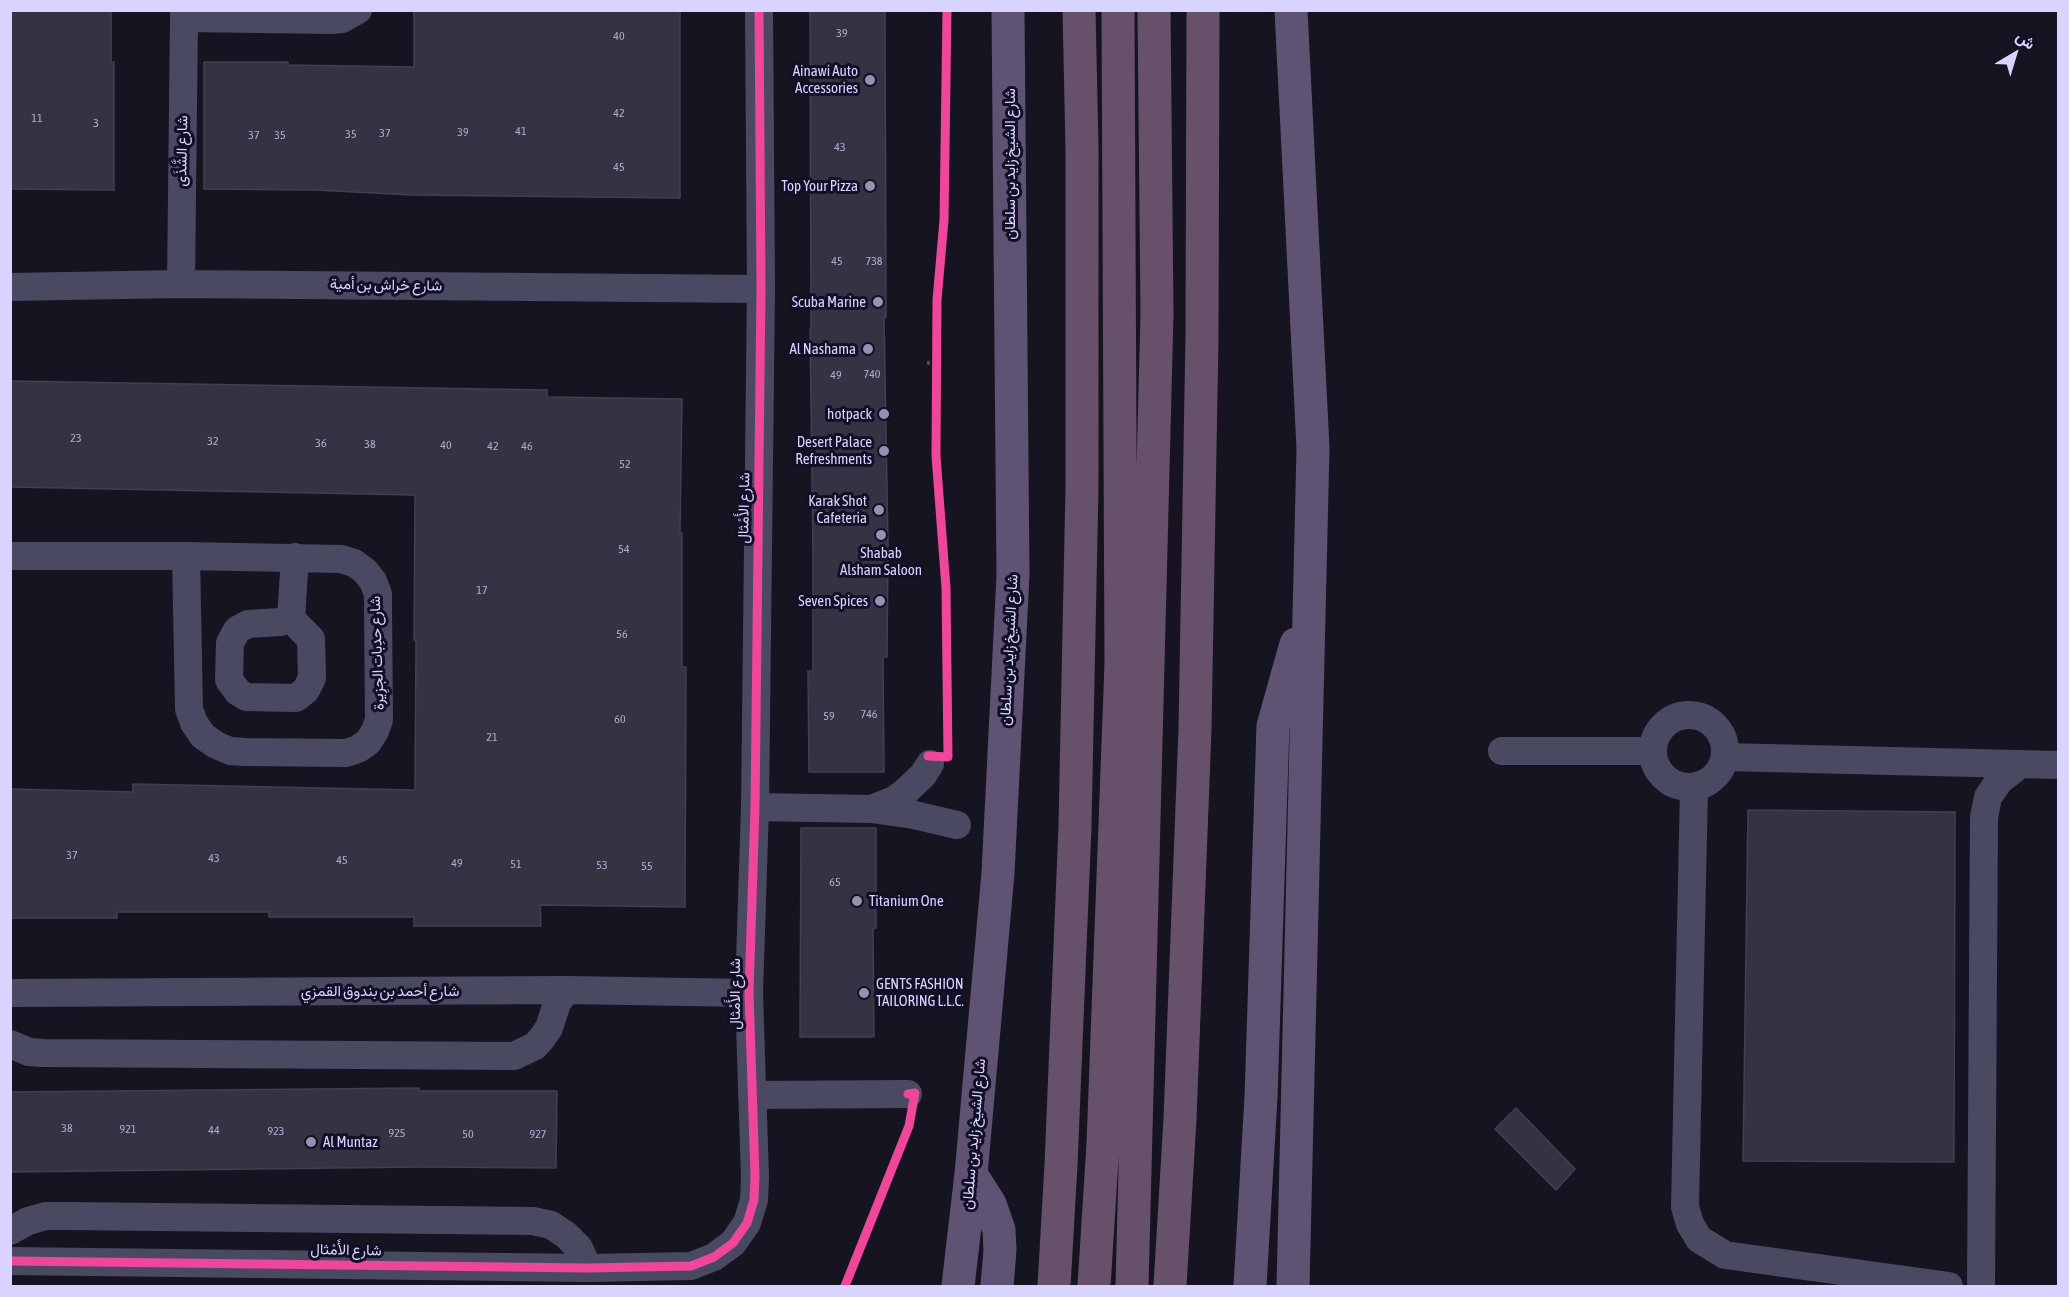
<!DOCTYPE html>
<html>
<head>
<meta charset="utf-8">
<style>
  body { margin:0 }
  #map { position:relative; width:2069px; height:1297px; overflow:hidden; background:#161421; font-family:"Asap Condensed",Vazirmatn,sans-serif }
  canvas { display:block }
  .frame { position:absolute; inset:0; border:12px solid #d9d4ff; pointer-events:none }
  .north { position:absolute; left:1985px; top:24px; width:60px; height:60px; -webkit-text-stroke:4px #130f26; paint-order:stroke; rotate:38deg; font-size:16px; font-weight:700; line-height:24px; text-align:center; color:#d9d4ff }
  .north::after { content:''; display:block; margin:auto; width:21px; height:27px; background:#d9d4ff; clip-path:polygon(50% 0,100% 100%,50% 72%,0 100%) }
</style>
</head>
<body>
<div id="map">
<canvas width="2069" height="1297"></canvas>
<div class="frame"></div>
<div class="north">ش</div>
</div>
<script>
const context = document.querySelector('canvas').getContext('2d');
context.lineJoin = 'round';
function fill(path, color) { context.fillStyle = color; context.fill(path, 'evenodd'); }
const shape = rows => new Path2D(rows.map(r => 'M' + r).join(''));
function strokePath(path, color, width, dash) { context.strokeStyle = color; context.lineWidth = width; context.lineCap = dash ? 'butt' : 'round'; context.setLineDash(dash || []); context.stroke(path); }
function drawText(font, color, halo, rows, align = 'center') {
  context.font = font + ' "Asap Condensed",Vazirmatn,sans-serif'; context.lineWidth = 6; context.setLineDash([]); context.textBaseline = 'middle'; context.strokeStyle = halo; context.fillStyle = color; for (const [text, x, y, turn = 0] of rows) {
    context.save(); context.translate(x, y); context.rotate((+turn || 0) * Math.PI / 180); context.textAlign = isNaN(turn) ? turn : align; if (halo) context.strokeText(text, 0, 0); context.fillText(text, 0, 0); context.restore();
  }
}
const building = shape([
  [10,10,111,10,111,62,114,62,114,190,10,189,10,10],
  [414,10,680,10,680,198,412,195,315,190,204,189,204,62,288,62,288,65,414,67,414,10],
  [810,10,885,10,886,317,884,317,888,544,887,657,883,657,884,772,809,772,808,671,813,671,813,556,810,329,811,329,810,10],
  [10,381,547,390,547,397,682,399,680,533,682,533,682,667,686,667,685,907,540,905,541,926,414,926,414,917,269,917,269,912,117,912,117,918,10,918,10,789,133,792,133,784,415,790,416,640,414,640,415,495,10,487,10,381],
  [1748,810,1955,812,1954,1162,1743,1161,1748,810],
  [801,828,876,828,876,928,873,928,874,1037,800,1037,801,828],
  [419,1088,419,1091,557,1091,556,1168,420,1167,10,1172,10,1092,419,1088],
  [1516,1108,1575,1169,1556,1190,1495,1129,1516,1108]
]);
const path = shape([
  [927,363,937,362]
]);
const minor = shape([
  [184,10,184,18,331,20,342,19,358,10],
  [181,284,184,18],
  [10,287,181,284,761,289],
  [10,556,186,556],
  [186,556,341,559,354,563,365,571,373,581,378,594,378,608,379,720,375,731,368,742,358,749,346,753,245,752,230,751,216,745,203,736,194,723,189,709,186,556],
  [291,619,280,622,248,624,237,630,230,643,229,680,238,692,246,697,296,698,306,690,312,678,311,639,291,619,295,557],
  '1653 751a36 36 0 1 1 72 0a36 36 0 1 1-72 0Z',
  [1502,751,1653,751],
  [1725,757,2058,765],
  [1694,787,1685,1207,1690,1224,1699,1239,1725,1255,1949,1286],
  [755,807,871,809,914,815,957,825],
  [871,809,894,800,905,792,923,775,930,764],
  [10,993,566,990,749,993],
  [10,1044,29,1052,42,1053,514,1056,535,1046,542,1038,549,1028,557,1003,566,990],
  [752,1095,908,1094],
  [10,1231,28,1221,46,1216,66,1216,533,1221,551,1225,566,1235,579,1248,588,1268],
  [10,1261,588,1268,691,1266,714,1257,733,1243,747,1223,754,1200,755,1177,749,993,755,807,761,289,759,10],
  [1981,1286,1984,817,1988,797,1999,781,2021,764]
]);
const major = shape([
  [1291,10,1313,448,1293,1286],
  [971,1174,990,1204,999,1230,1000,1250,997,1286],
  [958,1286,971,1174,998,873,1013,575,1008,10],
  [1250,1286,1261,1097,1273,726,1296,644]
]);
const highway = shape([
  [1054,1286,1061,1165,1075,826,1082,487,1082,148,1079,10],
  [1094,1286,1103,1144,1121,664,1118,10],
  [1132,1286,1157,314,1154,10],
  [1170,1286,1180,1119,1195,729,1202,338,1203,10]
]);
const cycleway = shape([
  [928,756,948,757,946,588,936,456,937,300,944,220,947,10],
  [10,1261,588,1268,691,1266,714,1257,733,1243,747,1223,754,1200,755,1177,749,993,755,807,761,289,759,10],
  [845,1286,909,1126,915,1093,908,1094]
]);
const markers = [
  [870,80,6,"#9591b1"],
  [870,186,6,"#9591b1"],
  [878,302,6,"#9591b1"],
  [868,349,6,"#9591b1"],
  [884,414,6,"#9591b1"],
  [884,451,6,"#9591b1"],
  [879,510,6,"#9591b1"],
  [881,535,6,"#9591b1"],
  [880,601,6,"#9591b1"],
  [857,901,6,"#9591b1"],
  [864,993,6,"#9591b1"],
  [311,1142,6,"#9591b1"]
];
const numberNames = [
  ["39",842,33],
  ["40",619,36],
  ["42",619,113],
  ["11",37,118],
  ["3",96,123],
  ["41",521,131],
  ["39",463,132],
  ["37",385,133],
  ["35",351,134],
  ["37",254,135],
  ["35",280,135],
  ["43",840,147],
  ["45",619,167],
  ["45",837,261],
  ["738",874,261],
  ["740",872,374],
  ["49",836,375],
  ["23",76,438],
  ["32",213,441],
  ["36",321,443],
  ["38",370,444],
  ["40",446,445],
  ["42",493,446],
  ["46",527,446],
  ["52",625,464],
  ["54",624,549],
  ["17",482,590],
  ["56",622,634],
  ["746",869,714],
  ["59",829,716],
  ["60",620,719],
  ["21",492,737],
  ["37",72,855],
  ["43",214,858],
  ["45",342,860],
  ["49",457,863],
  ["51",516,864],
  ["53",602,865],
  ["55",647,866],
  ["65",835,882],
  ["38",67,1128],
  ["921",128,1129],
  ["44",214,1130],
  ["923",276,1131],
  ["925",397,1133],
  ["50",468,1134],
  ["927",538,1134]
];
const poiNames = [
  ["Ainawi Auto",858,71],
  ["Accessories",858,88],
  ["Top Your Pizza",858,186],
  ["Scuba Marine",866,302],
  ["Al Nashama",856,349],
  ["hotpack",872,414],
  ["Desert Palace",872,442],
  ["Refreshments",872,459],
  ["Karak Shot",867,501],
  ["Cafeteria",867,518],
  ["Shabab",881,553,"center"],
  ["Alsham Saloon",881,570,"center"],
  ["Seven Spices",868,601],
  ["Titanium One",869,901,"left"],
  ["GENTS FASHION",876,984,"left"],
  ["TAILORING L.L.C.",876,1001,"left"],
  ["Al Muntaz",323,1142,"left"]
];
const streetNames = [
  ["شارع الشَّذَى",182,151,-89],
  ["شارع الشيخ زايد بن سلطان",1010,164,-90],
  ["شارع خراش بن أمية",386,285,1],
  ["شارع الأَمْثال",744,508,-89],
  ["شارع الشيخ زايد بن سلطان",1009,650,-87],
  ["شارع حدِبات الجزِيرة",377,653,-92],
  ["شارع أحمد بن بندوق القمزي",380,991],
  ["شارع الأَمْثال",735,994,-90],
  ["شارع الشيخ زايد بن سلطان",974,1134,-85],
  ["شارع الأَمْثال",346,1250,1]
];
fill(building, '#343243');
strokePath(building, '#433f54', 1.5);
strokePath(path, '#44505f', 4, [3, 4.5]);
strokePath(minor, '#4a4962', 28);
strokePath(major, '#5e5373', 33);
strokePath(highway, '#67516a', 33);
strokePath(cycleway, '#ed469a', 9);
for (const [x, y, r, color] of markers) { const dot = new Path2D(); dot.arc(x, y, r, 0, 2 * Math.PI); context.fillStyle = color; context.fill(dot); strokePath(dot, '#130f26', 2); }
drawText('12px', '#b0acd0', null, numberNames);
drawText('15px', '#d9d4ff', '#130f26', poiNames, 'right');
drawText('15px', '#d9d4ff', '#130f26', streetNames);
</script>
</body>
</html>
